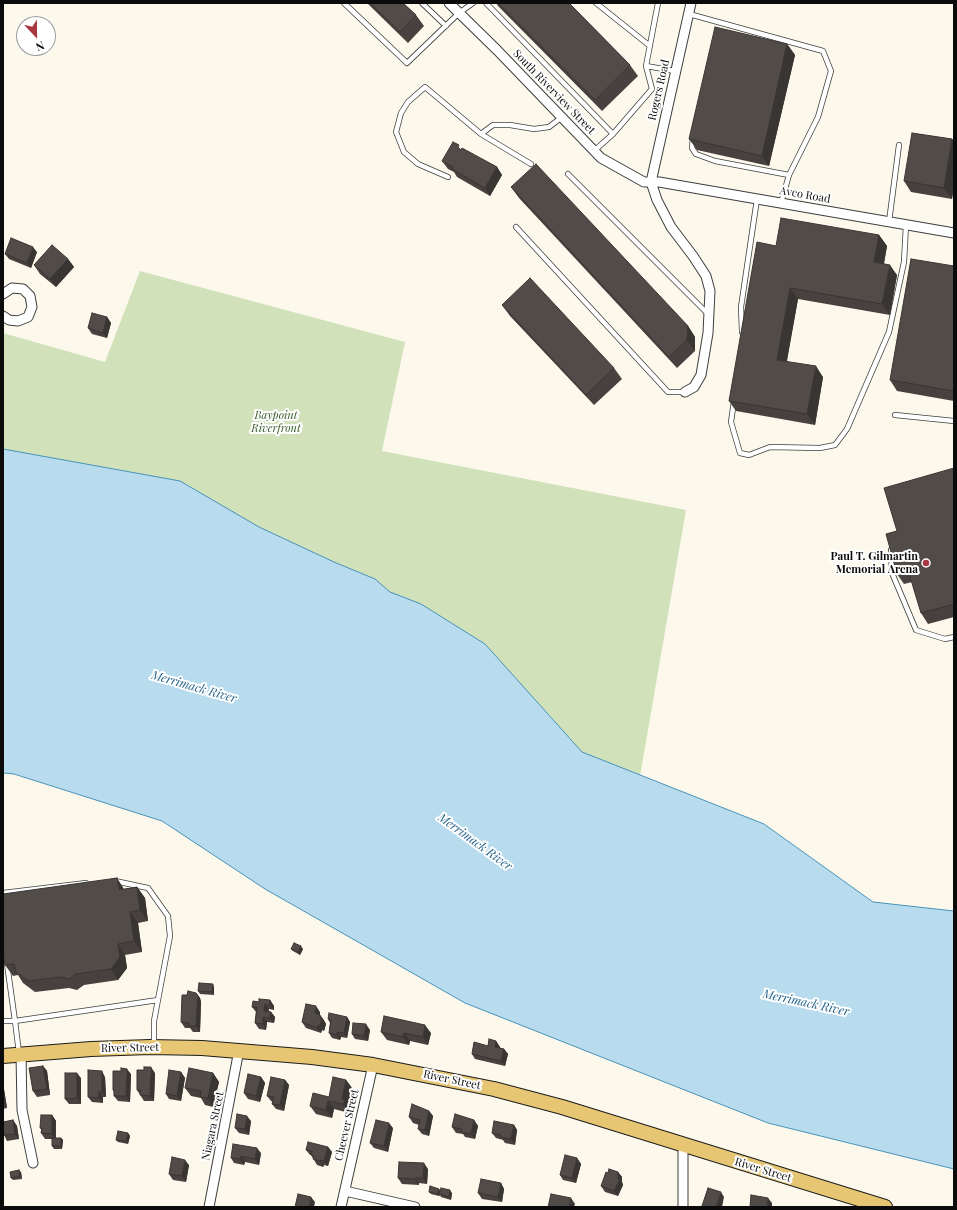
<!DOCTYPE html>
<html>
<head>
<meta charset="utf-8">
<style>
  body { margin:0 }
  #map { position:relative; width:957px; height:1210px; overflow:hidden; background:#fcf9ec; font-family:"Playfair Display",serif }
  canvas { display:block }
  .frame { position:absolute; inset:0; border:4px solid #0b0b0b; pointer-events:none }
  .north { position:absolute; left:16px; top:16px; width:40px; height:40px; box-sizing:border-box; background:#fff; border:1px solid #9d9d9d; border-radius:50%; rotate:158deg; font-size:11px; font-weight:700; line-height:16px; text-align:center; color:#0b0b0b }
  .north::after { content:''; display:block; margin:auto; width:14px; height:18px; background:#a83641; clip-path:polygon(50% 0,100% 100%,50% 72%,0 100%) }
</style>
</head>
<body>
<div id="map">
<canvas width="957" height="1210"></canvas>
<div class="frame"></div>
<div class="north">N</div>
</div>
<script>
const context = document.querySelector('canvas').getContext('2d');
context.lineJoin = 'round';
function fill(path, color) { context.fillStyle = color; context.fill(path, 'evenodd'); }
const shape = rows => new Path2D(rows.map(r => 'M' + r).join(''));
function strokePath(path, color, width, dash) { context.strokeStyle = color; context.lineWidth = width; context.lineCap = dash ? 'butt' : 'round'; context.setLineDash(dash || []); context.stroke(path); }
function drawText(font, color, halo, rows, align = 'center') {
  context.font = font + ' "Playfair Display",serif'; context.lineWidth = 4; context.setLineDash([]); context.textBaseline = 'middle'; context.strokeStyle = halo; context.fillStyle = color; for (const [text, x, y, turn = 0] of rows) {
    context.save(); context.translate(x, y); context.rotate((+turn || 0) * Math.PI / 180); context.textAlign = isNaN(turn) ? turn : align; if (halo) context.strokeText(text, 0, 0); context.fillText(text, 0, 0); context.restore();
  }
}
const green = shape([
  [140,271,405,342,382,451,686,510,638,788,3,463,3,333,105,362]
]);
const water = shape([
  [3,449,180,481,259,527,334,562,375,579,390,592,421,604,485,644,582,752,764,824,873,902,954,911,954,1169,768,1123,465,1003,265,889,162,821,14,774,3,773,3,449]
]);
const lane = shape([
  [344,3,407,63,459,13,473,3],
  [422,3,446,26],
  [486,3,613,134],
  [596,3,650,46],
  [658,3,646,66,675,71],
  [689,14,823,51,831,71,818,117,789,175,781,203],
  [481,134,531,164],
  [693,137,692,148,696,154,715,161,789,175],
  [594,151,613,134,652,89,646,66],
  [568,174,709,315],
  [448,177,418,164,404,152,396,132,401,113,408,102,425,87,481,134,493,125,510,125,534,129,549,127,562,117],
  [889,222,899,145],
  [516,227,668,392,685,392],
  [742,332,741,307,757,199],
  [734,401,731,422,740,453,749,455,770,447,820,448,835,445,847,429,889,332,904,262,906,225],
  [895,415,954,421],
  [891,550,892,573,916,630,945,639,954,637],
  [115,881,148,888,168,916,170,936,154,1021,154,1045],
  [3,893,86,883],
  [7,964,15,1021,158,1000],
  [3,1021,15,1021,19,1053]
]);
const street = shape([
  [449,3,497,50,601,158,644,182,659,182,954,233],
  [3,294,12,288,23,289,30,296,32,307,28,317,18,321,9,320,3,316],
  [685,392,694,387,701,375,708,333,710,291,706,276,693,256,671,227,657,200,651,182,691,3],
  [21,1054,22,1110,33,1163],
  [345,1191,415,1207],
  [209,1207,239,1050],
  [341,1207,373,1065],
  [683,1207,683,1146]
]);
const primary = shape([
  [3,1056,91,1049,150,1047,202,1048,312,1057,373,1065,494,1089,562,1107,885,1207]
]);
const wall = shape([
  [367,3,403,3,416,15,424,26,408,43],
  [496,3,569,3,630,65,638,76,602,111,498,6],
  [787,44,795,55,769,166,697,150,689,139],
  [952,139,954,141,954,186,952,199,911,192,904,181],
  [461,149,497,167,502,175,490,196,457,177,454,172,448,169,442,161],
  [511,187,688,326,695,337,695,351,677,368,519,198],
  [879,235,887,246,884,264,897,275,890,315,798,299,787,361,823,377,815,425,736,411,729,401,776,246],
  [37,252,31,268,9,259,5,254],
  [68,259,74,267,56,287,40,274,34,265],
  [954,266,954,401,897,391,890,380],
  [502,305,614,368,622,379,594,405,510,316],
  [107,317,111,323,107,338,92,334,88,328],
  [954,468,954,617,928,624,921,613,912,582,904,584,897,574,897,531],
  [137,887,145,898,148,921,138,923,142,952,125,955,127,968,118,980,84,985,77,990,69,988,35,992,23,983,18,975,13,976,5,965,124,889],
  [291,949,303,949,300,955,293,951],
  [214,987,214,995,200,994,198,991],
  [196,993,200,998,201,1002,200,1032,193,1032,190,1028,185,1028,181,1022,187,995],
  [270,1000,274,1006,274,1010,269,1009,268,1011,271,1012,275,1017,274,1023,267,1022,266,1030,259,1029,255,1023,256,1012,252,1007,259,1002],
  [320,1012,320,1015,324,1020,326,1024,324,1031,322,1030,321,1033,306,1028,302,1022],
  [347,1017,350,1022,347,1038,341,1037,340,1040,332,1038,329,1033,330,1023,328,1019],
  [370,1030,368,1041,355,1039,352,1034],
  [381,1032,431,1033,428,1045,410,1041,409,1045,387,1040],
  [496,1041,500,1047,500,1048,504,1049,508,1054,505,1066,475,1059,472,1054],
  [43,1066,47,1071,50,1095,37,1097,33,1091],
  [181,1072,185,1078,181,1101,169,1099,166,1094],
  [155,1073,154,1101,144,1101,137,1090],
  [213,1073,219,1082,213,1107,205,1105,201,1098,191,1096,185,1088],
  [131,1074,130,1102,118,1101,114,1096,114,1093,113,1090],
  [105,1077,106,1097,103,1097,103,1103,92,1102,88,1097],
  [261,1077,265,1083,260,1102,248,1099,244,1093],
  [81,1078,81,1104,69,1104,65,1099],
  [285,1080,289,1085,284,1111,276,1109,272,1104,273,1102,271,1101,267,1096],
  [346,1080,352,1088,348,1105,350,1108,349,1113,334,1109,332,1118,316,1114,310,1106,329,1097],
  [3,1083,7,1108,3,1109],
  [429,1111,433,1116,429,1136,422,1134,418,1129,419,1125,413,1123,409,1117],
  [52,1115,56,1121,56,1138,61,1138,63,1140,62,1149,54,1149,52,1146,52,1139,45,1139,41,1133,42,1130,40,1128],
  [13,1120,17,1126,19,1139,7,1141,4,1135],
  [474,1120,478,1126,475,1139,465,1137,463,1134,456,1133,452,1127],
  [251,1121,249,1135,239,1133,235,1128],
  [514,1125,517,1130,515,1145,505,1143,503,1140,496,1138,492,1133],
  [393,1128,388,1152,374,1148,370,1143],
  [128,1133,130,1136,128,1144,118,1142,116,1140],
  [328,1147,332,1152,328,1166,324,1165,323,1167,317,1165,311,1155,310,1155,306,1150],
  [261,1153,259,1165,245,1162,244,1165,234,1163,231,1158],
  [577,1158,581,1164,576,1183,563,1180,560,1175],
  [189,1165,186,1182,173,1180,169,1174],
  [428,1169,427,1184,419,1183,419,1185,402,1184,398,1178],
  [21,1172,22,1179,13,1180,11,1178],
  [618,1172,622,1177,622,1182,623,1185,618,1196,605,1192,601,1186,608,1173],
  [501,1183,504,1189,502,1202,482,1199,478,1193],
  [440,1190,452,1193,451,1200,441,1197,440,1195,439,1196,431,1194,429,1192]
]);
const shadedWall = shape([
  [787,44,795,55,769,166,762,156],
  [952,139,954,141,954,186,952,199,944,188],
  [497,167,502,175,490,196,485,188],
  [879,235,887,246,882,273,874,262],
  [33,247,37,252,31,268,27,263],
  [68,259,74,267,56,287,50,279],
  [890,265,897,275,890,315,882,304],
  [790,288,798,299,785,370,777,360],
  [107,317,111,323,107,338,103,333],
  [688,326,695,337,695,351,687,340],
  [816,366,823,377,815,425,807,414],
  [117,878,124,889,119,890],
  [137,887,145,898,148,921,140,910],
  [130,912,138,923,142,952,134,941],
  [118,944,125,955,127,968,118,980,111,969],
  [301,946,303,949,300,955,298,952],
  [213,984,214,987,214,995,212,992],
  [196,993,200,998,201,1002,200,1032,196,1026],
  [270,1000,274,1006,274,1010,270,1005],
  [265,1004,269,1009,268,1016,264,1011],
  [316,1006,320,1012,319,1019,315,1013],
  [271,1012,275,1017,274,1023,270,1018],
  [320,1015,326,1024,324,1031,320,1026],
  [263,1017,267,1022,266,1030,263,1024],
  [347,1017,350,1022,347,1038,344,1033],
  [366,1024,370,1030,368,1041,364,1036],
  [318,1025,322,1030,321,1033,317,1028],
  [425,1025,431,1033,428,1045,423,1037],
  [337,1032,341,1037,340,1040,337,1035],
  [404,1033,410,1041,409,1045,403,1037],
  [496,1041,500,1047,499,1052,495,1047],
  [504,1049,508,1054,505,1066,501,1061],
  [43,1066,47,1071,50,1095,47,1089],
  [151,1067,155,1073,154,1101,150,1096],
  [127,1069,131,1074,130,1102,126,1096],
  [102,1071,105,1077,106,1097,102,1092],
  [181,1072,185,1078,181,1101,177,1096],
  [77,1073,81,1078,81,1104,77,1098],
  [213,1073,219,1082,213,1107,208,1098],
  [261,1077,265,1083,260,1102,256,1096],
  [285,1080,289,1085,284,1111,280,1105],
  [346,1080,352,1088,348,1105,350,1108,349,1113,343,1104,342,1099],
  [3,1083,7,1108,3,1103],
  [99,1092,103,1097,103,1103,99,1098],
  [328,1101,334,1109,332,1118,326,1110],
  [429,1111,433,1116,429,1136,425,1130],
  [52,1115,56,1121,55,1139,52,1134],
  [247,1116,251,1121,249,1135,245,1129],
  [13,1120,17,1126,19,1139,15,1134],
  [474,1120,478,1126,475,1139,471,1134],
  [389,1123,393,1128,388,1152,384,1146],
  [514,1125,517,1130,515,1145,511,1139],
  [128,1133,130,1136,128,1144,126,1141],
  [61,1138,63,1140,62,1149,61,1146],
  [328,1147,332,1152,328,1166,324,1161],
  [257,1148,261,1153,259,1165,255,1159],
  [241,1156,245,1162,244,1165,240,1159],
  [577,1158,581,1164,576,1183,572,1178],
  [185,1160,189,1165,186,1182,182,1176],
  [320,1160,324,1165,323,1167,320,1161],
  [424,1163,428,1169,427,1184,423,1178],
  [19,1170,21,1172,22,1179,20,1176],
  [618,1172,622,1177,622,1182,623,1185,618,1196,614,1191,618,1179],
  [415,1178,419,1183,419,1185,415,1179],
  [501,1183,504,1189,502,1202,498,1197],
  [439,1189,441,1191,439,1194,440,1195,439,1196,437,1194],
  [450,1190,452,1193,451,1200,449,1197],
  [721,1192,724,1197,722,1207,716,1207],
  [311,1197,315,1202,314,1207,309,1207],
  [571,1198,575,1204,574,1207,569,1207],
  [768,1198,772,1203,772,1207,767,1207]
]);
const building = shape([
  [370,3,403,3,416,15,400,32,370,3],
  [498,3,569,3,630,65,595,100,498,3],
  [715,27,787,44,762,156,689,139,715,27],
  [912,133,952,139,944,188,904,181,912,133],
  [453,142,459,145,458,147,461,150,462,148,497,167,485,188,452,169,453,167,442,161,453,142],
  [536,164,688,326,687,340,669,357,511,187,536,164],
  [781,218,879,235,874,262,890,265,882,304,790,288,777,360,816,366,807,414,729,401,757,242,776,246,781,218],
  [11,238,33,247,27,263,5,254,11,238],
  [52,245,68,259,50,279,34,265,52,245],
  [911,259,954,266,954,391,890,380,911,259],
  [530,278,614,368,586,395,502,305,530,278],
  [92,313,107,317,103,333,88,328,92,313],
  [954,468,954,604,921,613,908,570,897,574,886,534,897,531,884,488,954,468],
  [117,878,119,890,137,887,140,910,130,912,134,941,118,944,120,957,111,969,76,974,69,979,61,977,28,981,16,972,14,964,5,965,3,950,3,894,117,878],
  [294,943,301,946,298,952,291,949,294,943],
  [199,983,213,984,212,992,198,991,199,983],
  [188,991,196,993,198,996,196,1026,189,1026,189,1023,181,1022,182,995,187,995,188,991],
  [259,999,270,1000,270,1005,265,1004,264,1011,271,1012,270,1018,263,1017,263,1024,255,1023,257,1007,252,1007,253,1001,259,1002,259,999],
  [306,1004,316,1006,315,1013,320,1015,320,1018,322,1018,320,1026,318,1025,317,1028,302,1022,306,1004],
  [329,1013,347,1017,344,1033,337,1032,337,1035,329,1033,331,1020,328,1019,329,1013],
  [384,1016,425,1025,423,1037,404,1033,403,1037,381,1032,384,1016],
  [353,1023,366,1024,364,1036,352,1034,353,1023],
  [489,1039,496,1041,495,1047,504,1049,501,1061,472,1054,474,1042,488,1046,489,1039],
  [43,1066,47,1089,33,1091,29,1068,43,1066],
  [144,1067,151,1067,150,1096,140,1095,141,1090,137,1090,137,1070,144,1070,144,1067],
  [121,1068,127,1069,126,1096,114,1096,114,1090,113,1090,113,1071,121,1071,121,1068],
  [189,1068,213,1073,208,1098,200,1097,201,1091,185,1088,189,1068],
  [88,1070,102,1071,102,1092,99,1092,99,1098,88,1097,88,1070],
  [169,1070,181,1072,177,1096,166,1094,169,1070],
  [65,1073,77,1073,77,1098,65,1099,65,1073],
  [248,1074,261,1077,256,1096,244,1093,248,1074],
  [271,1077,285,1080,280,1105,272,1104,274,1097,267,1096,271,1077],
  [333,1077,346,1080,342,1099,345,1100,343,1104,328,1101,326,1110,310,1106,313,1093,329,1097,333,1077],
  [412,1104,429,1111,425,1130,418,1129,420,1120,409,1117,412,1104],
  [237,1114,247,1116,245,1129,235,1128,237,1114],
  [455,1114,474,1120,471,1134,461,1132,462,1129,452,1127,455,1114],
  [41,1115,52,1115,52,1134,41,1133,42,1128,40,1128,41,1115],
  [13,1120,15,1134,4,1135,3,1122,13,1120],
  [376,1120,389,1123,384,1146,370,1143,376,1120],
  [494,1121,514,1125,511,1139,501,1137,501,1135,492,1133,494,1121],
  [118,1131,128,1133,126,1141,116,1140,118,1131],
  [52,1138,61,1138,61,1146,52,1146,52,1138],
  [308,1142,328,1147,324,1161,320,1160,320,1161,313,1159,314,1156,311,1155,312,1151,306,1150,308,1142],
  [233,1144,257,1148,255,1159,241,1156,240,1159,231,1158,233,1144],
  [565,1155,577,1158,572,1178,560,1175,565,1155],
  [172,1157,185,1160,182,1176,169,1174,172,1157],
  [399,1162,424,1163,423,1178,415,1178,415,1179,398,1178,399,1162],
  [609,1169,618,1172,618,1179,620,1179,614,1191,601,1186,606,1172,608,1173,609,1169],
  [19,1170,20,1176,11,1178,10,1172,19,1170],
  [481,1179,501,1183,498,1197,478,1193,481,1179],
  [430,1186,439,1189,437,1194,429,1192,430,1186],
  [441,1188,450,1190,449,1197,439,1194,441,1188],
  [708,1188,721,1192,716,1207,704,1207,702,1206,708,1188],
  [298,1194,311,1197,309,1207,295,1207,298,1194],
  [551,1194,571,1198,569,1207,548,1207,551,1194],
  [751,1195,768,1198,767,1207,750,1207,751,1195]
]);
const markers = [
  [926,563,4,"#a83641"]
];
const streetNames = [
  ["Rogers Road",659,90,-77],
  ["South Riverview Street",554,92,46],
  ["Avco Road",805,195,10],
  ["River Street",130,1048,-1],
  ["River Street",452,1080,12],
  ["Cheever Street",347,1125,-77],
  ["Niagara Street",213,1126,-78],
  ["River Street",763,1170,17]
];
const parkNames = [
  ["Baypoint",276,416],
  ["Riverfront",276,429]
];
const poiNames = [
  ["Paul T. Gilmartin",918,557],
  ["Memorial Arena",918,570]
];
const waterNames = [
  ["Merrimack River",194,687,16],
  ["Merrimack River",475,842,36],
  ["Merrimack River",806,1003,12]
];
fill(green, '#d1e2bb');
fill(water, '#b8dced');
strokePath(water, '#4892ba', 1);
strokePath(lane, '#3e3e3e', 6);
strokePath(street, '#3e3e3e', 11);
strokePath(primary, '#1c1c1c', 16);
strokePath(lane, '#fff', 4.5);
strokePath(street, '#fff', 9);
strokePath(primary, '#e6c573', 14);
fill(wall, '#47413f');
fill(shadedWall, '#393533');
fill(building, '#524c49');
strokePath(building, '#393533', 1);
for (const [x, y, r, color] of markers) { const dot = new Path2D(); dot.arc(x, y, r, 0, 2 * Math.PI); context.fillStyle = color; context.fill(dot); strokePath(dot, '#fff', 1.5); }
drawText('11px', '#0b0b0b', '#fff', streetNames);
drawText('italic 11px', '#325a25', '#fff', parkNames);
drawText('bold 11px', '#0b0b0b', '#fff', poiNames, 'right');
drawText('italic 12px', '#26648c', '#fff', waterNames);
</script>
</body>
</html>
